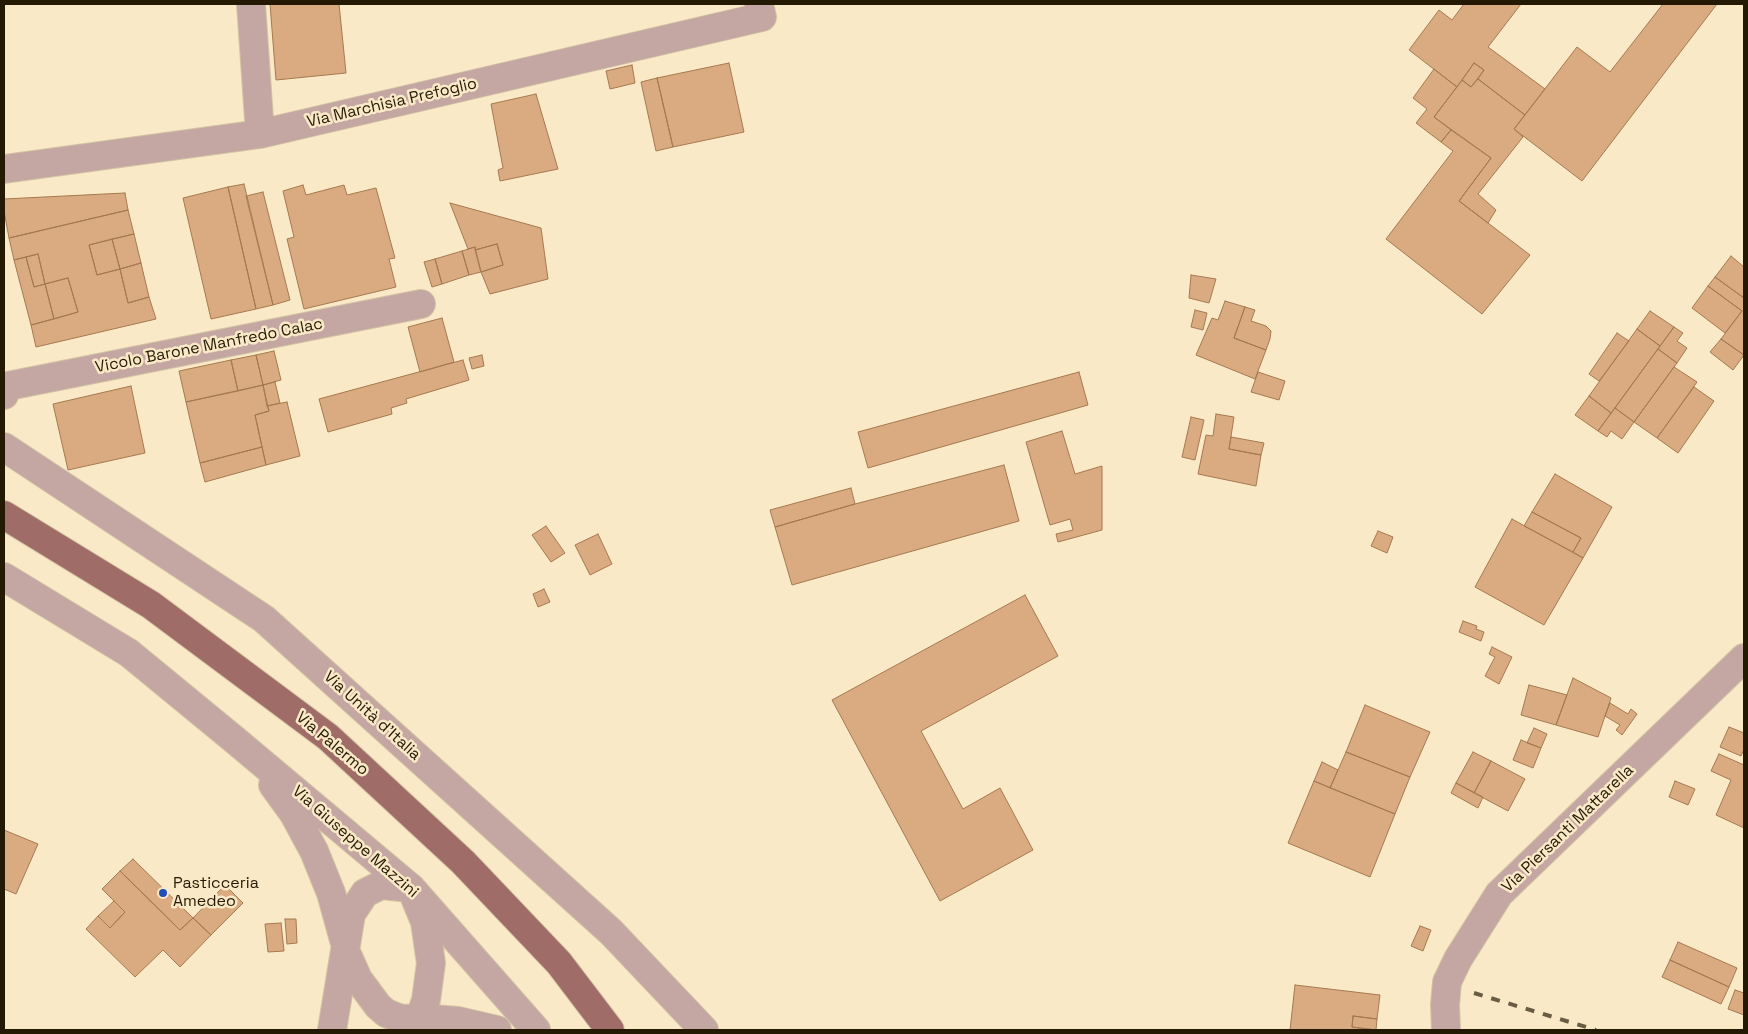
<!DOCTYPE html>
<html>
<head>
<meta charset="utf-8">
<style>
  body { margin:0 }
  #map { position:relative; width:1748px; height:1034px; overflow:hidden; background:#fae9c7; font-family:"Space Grotesk",sans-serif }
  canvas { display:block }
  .frame { position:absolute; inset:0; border:5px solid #241a04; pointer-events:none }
</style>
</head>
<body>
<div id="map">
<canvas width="1748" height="1034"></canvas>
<div class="frame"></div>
</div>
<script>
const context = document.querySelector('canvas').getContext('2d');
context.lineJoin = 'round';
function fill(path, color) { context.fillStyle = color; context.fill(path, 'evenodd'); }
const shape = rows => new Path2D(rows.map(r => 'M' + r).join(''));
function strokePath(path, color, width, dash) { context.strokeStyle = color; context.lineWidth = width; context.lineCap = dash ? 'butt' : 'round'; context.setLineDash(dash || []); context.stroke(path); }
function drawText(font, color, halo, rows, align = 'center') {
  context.font = font + ' "Space Grotesk",sans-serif'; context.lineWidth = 5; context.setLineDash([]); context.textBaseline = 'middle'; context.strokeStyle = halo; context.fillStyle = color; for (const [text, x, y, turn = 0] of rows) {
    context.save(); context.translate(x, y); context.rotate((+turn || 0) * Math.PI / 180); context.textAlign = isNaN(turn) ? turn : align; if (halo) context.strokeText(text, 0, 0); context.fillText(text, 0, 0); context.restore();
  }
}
const building = shape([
  [270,4,339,4,346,73,276,80,270,4],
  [1464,4,1521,4,1488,47,1545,89,1525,115,1478,79,1484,70,1474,63,1457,87,1409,50,1439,10,1452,20,1464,4],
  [1663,4,1717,4,1582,181,1514,129,1577,47,1610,72,1663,4],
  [729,63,744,132,673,147,657,78,729,63],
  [1474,63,1484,70,1471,87,1462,80,1474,63],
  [632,65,635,83,610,89,606,71,632,65],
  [1434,69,1457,87,1434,117,1451,130,1441,142,1416,123,1427,109,1413,98,1434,69],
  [657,78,673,147,656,151,641,82,657,78],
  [1478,79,1525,115,1514,129,1523,137,1478,194,1496,210,1488,223,1459,201,1491,158,1434,117,1462,80,1471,87,1478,79],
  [536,94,558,169,500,181,498,170,503,168,491,104,536,94],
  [1451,130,1491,158,1459,201,1530,255,1482,314,1386,239,1453,151,1441,142,1451,130],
  [244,184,273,305,256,309,228,187,244,184],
  [303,185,306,195,344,185,347,195,376,188,395,258,389,259,396,287,304,309,287,239,294,237,283,191,303,185],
  [228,187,256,309,211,319,183,198,228,187],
  [263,192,290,300,273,305,246,196,263,192],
  [125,193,128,210,9,238,4,211,4,199,125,193],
  [450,203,541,228,548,279,490,294,481,272,503,265,497,244,475,250,475,247,468,249,450,203],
  [128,210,134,234,89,245,97,275,120,269,128,303,149,297,156,319,36,347,31,325,78,312,68,278,45,284,38,254,14,260,9,238,128,210],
  [134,234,141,263,120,269,112,239,134,234],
  [112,239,120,269,97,275,89,245,112,239],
  [497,244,503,265,481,272,475,250,497,244],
  [475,247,481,272,469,275,462,251,475,247],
  [462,251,469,275,442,284,435,259,462,251],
  [38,254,45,284,34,287,26,257,38,254],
  [1731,256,1744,267,1744,298,1715,277,1731,256],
  [26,257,34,287,45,284,54,319,31,325,14,260,26,257],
  [435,259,442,284,432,287,424,262,435,259],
  [141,263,149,297,128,303,120,269,141,263],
  [1191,275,1216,279,1209,303,1189,298,1191,275],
  [1715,277,1744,298,1744,355,1721,339,1742,311,1708,286,1715,277],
  [68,278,78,312,54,319,45,284,68,278],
  [1708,286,1742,311,1725,333,1692,308,1708,286],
  [1225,301,1245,307,1234,338,1266,350,1255,379,1196,355,1212,318,1218,320,1225,301],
  [1245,307,1255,310,1251,321,1266,326,1271,331,1270,339,1266,350,1234,338,1245,307],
  [1195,310,1207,313,1203,330,1191,327,1195,310],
  [1650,311,1674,327,1660,346,1637,329,1650,311],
  [442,318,454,362,420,372,408,327,442,318],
  [1674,327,1683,333,1677,341,1687,348,1677,363,1658,349,1674,327],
  [1637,329,1660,346,1611,413,1589,396,1637,329],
  [1617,333,1629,341,1599,381,1589,374,1617,333],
  [1721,339,1744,355,1733,370,1710,352,1721,339],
  [1658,349,1677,363,1634,422,1615,408,1658,349],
  [274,351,281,380,263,385,256,355,274,351],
  [256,355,263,385,238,391,231,360,256,355],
  [482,355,484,366,472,369,469,358,482,355],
  [231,360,238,391,186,402,179,371,231,360],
  [463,360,469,380,406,399,407,403,391,408,392,414,328,432,319,399,463,360],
  [1674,367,1697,382,1657,438,1634,422,1674,367],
  [1079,372,1088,405,868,468,858,432,1079,372],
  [1258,372,1285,381,1279,400,1251,392,1258,372],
  [275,382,280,403,267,406,263,385,275,382],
  [263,385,269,411,255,415,262,447,200,463,186,402,263,385],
  [131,386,145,453,68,470,53,404,131,386],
  [1694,387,1714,401,1678,453,1657,438,1694,387],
  [1589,396,1611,413,1598,431,1575,415,1589,396],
  [287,402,300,456,266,465,255,415,269,411,267,406,287,402],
  [1615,408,1634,422,1622,439,1611,431,1607,437,1598,431,1615,408],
  [1216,414,1234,417,1229,449,1261,455,1256,486,1198,474,1206,435,1213,436,1216,414],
  [1191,417,1204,420,1195,460,1182,457,1191,417],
  [1062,431,1075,474,1102,466,1102,530,1058,542,1056,534,1073,530,1070,519,1050,525,1026,442,1062,431],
  [1231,437,1264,443,1261,455,1229,449,1231,437],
  [262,447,266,465,205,482,200,463,262,447],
  [1004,465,1019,521,792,585,775,527,855,504,1004,465],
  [1555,474,1612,507,1583,558,1573,552,1581,538,1532,512,1555,474],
  [851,488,855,504,775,527,770,510,851,488],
  [1532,512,1581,538,1573,552,1524,526,1532,512],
  [1512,519,1583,558,1544,625,1475,587,1512,519],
  [546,526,565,553,551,562,532,535,546,526],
  [1378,531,1393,537,1387,553,1371,546,1378,531],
  [598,534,612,564,590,575,575,545,598,534],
  [544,589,550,602,538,607,533,594,544,589],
  [1025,595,1058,656,921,731,963,809,1000,788,1033,850,940,901,832,700,1025,595],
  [1463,621,1477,626,1476,629,1484,632,1481,641,1459,632,1463,621],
  [1492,647,1512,657,1499,684,1485,676,1495,657,1489,654,1492,647],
  [1573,678,1611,698,1598,737,1556,725,1573,678],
  [1529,685,1567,695,1556,725,1521,715,1529,685],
  [1610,703,1628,714,1631,709,1637,714,1622,735,1616,730,1620,725,1605,716,1610,703],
  [1365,705,1430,732,1410,777,1346,752,1365,705],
  [1729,727,1744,733,1744,749,1741,756,1720,747,1729,727],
  [1534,728,1547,734,1541,748,1527,743,1534,728],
  [1521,740,1541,748,1533,768,1513,760,1521,740],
  [1346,752,1410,777,1395,814,1330,788,1346,752],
  [1473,752,1491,761,1474,793,1456,783,1473,752],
  [1719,754,1744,765,1744,828,1716,815,1731,780,1711,771,1719,754],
  [1491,761,1525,779,1508,811,1474,793,1491,761],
  [1322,762,1338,770,1330,788,1314,781,1322,762],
  [1314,781,1395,814,1370,877,1288,843,1314,781],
  [1675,781,1695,789,1688,805,1669,797,1675,781],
  [1456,783,1483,797,1478,808,1451,793,1456,783],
  [4,830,38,844,16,894,4,889,4,830],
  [133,859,193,918,180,930,120,871,133,859],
  [120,871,180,930,193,918,211,935,180,967,163,950,135,977,86,929,98,916,110,928,125,912,102,889,120,871],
  [225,885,243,903,211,935,193,918,225,885],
  [114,901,125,912,110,928,98,916,114,901],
  [285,919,296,919,297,943,287,944,285,919],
  [281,923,284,951,268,952,265,924,281,923],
  [1420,926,1431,930,1423,951,1411,946,1420,926],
  [1678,942,1737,968,1729,987,1670,960,1678,942],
  [1670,960,1729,987,1721,1004,1662,977,1670,960],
  [1295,985,1380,995,1377,1019,1353,1016,1352,1027,1376,1030,1290,1030,1295,985],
  [1735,990,1744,993,1744,1015,1728,1009,1735,990],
  [1353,1016,1377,1019,1376,1030,1352,1027,1353,1016]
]);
const minor = shape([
  [251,4,260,134],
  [4,169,260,134,762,17,759,4],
  [4,395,8,386,421,304],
  [1446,1030,1445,1005,1447,982,1458,959,1499,894,1744,658]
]);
const tertiary = shape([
  [4,447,264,619,611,932,704,1030],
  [4,577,129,653,236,741,411,888,536,1030],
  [273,785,294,814,314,851,331,893,344,940],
  [420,1018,458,1021,497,1030],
  [332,1030,351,914,365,893,381,885,411,888,425,922,431,963,426,1000,420,1018,401,1019,386,1013,378,1006,358,979,345,950]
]);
const primary = shape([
  [4,515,151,605,328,737,463,862,559,963,610,1030]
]);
const rail = shape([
  [1474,993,1596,1030]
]);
const markers = [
  [163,893,5,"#214dbb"]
];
const streetNames = [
  ["Via Marchisia Prefoglio",392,103,-13],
  ["Vicolo Barone Manfredo Calac",209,346,-11],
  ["Via Unità d'Italia",372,716,42],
  ["Via Palermo",332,744,40],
  ["Via Piersanti Mattarella",1568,829,-44],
  ["Via Giuseppe Mazzini",355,842,41]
];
const poiNames = [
  ["Pasticceria",173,884],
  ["Amedeo",173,902]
];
fill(building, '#daab80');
strokePath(building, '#a57950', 1);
strokePath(minor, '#d3c4a4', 30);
strokePath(tertiary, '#d3c4a4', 30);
strokePath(primary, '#d3c4a4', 30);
strokePath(minor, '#c4a6a3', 28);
strokePath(tertiary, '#c4a6a3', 28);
strokePath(primary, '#a06c68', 28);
strokePath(rail, '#685c42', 4, [9, 9]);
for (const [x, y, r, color] of markers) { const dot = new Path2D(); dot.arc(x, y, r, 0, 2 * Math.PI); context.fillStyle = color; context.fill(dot); strokePath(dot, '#fae9c7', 2); }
drawText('16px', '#241a04', '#fae9c7', streetNames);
drawText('16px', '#241a04', '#fae9c7', poiNames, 'left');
</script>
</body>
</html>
